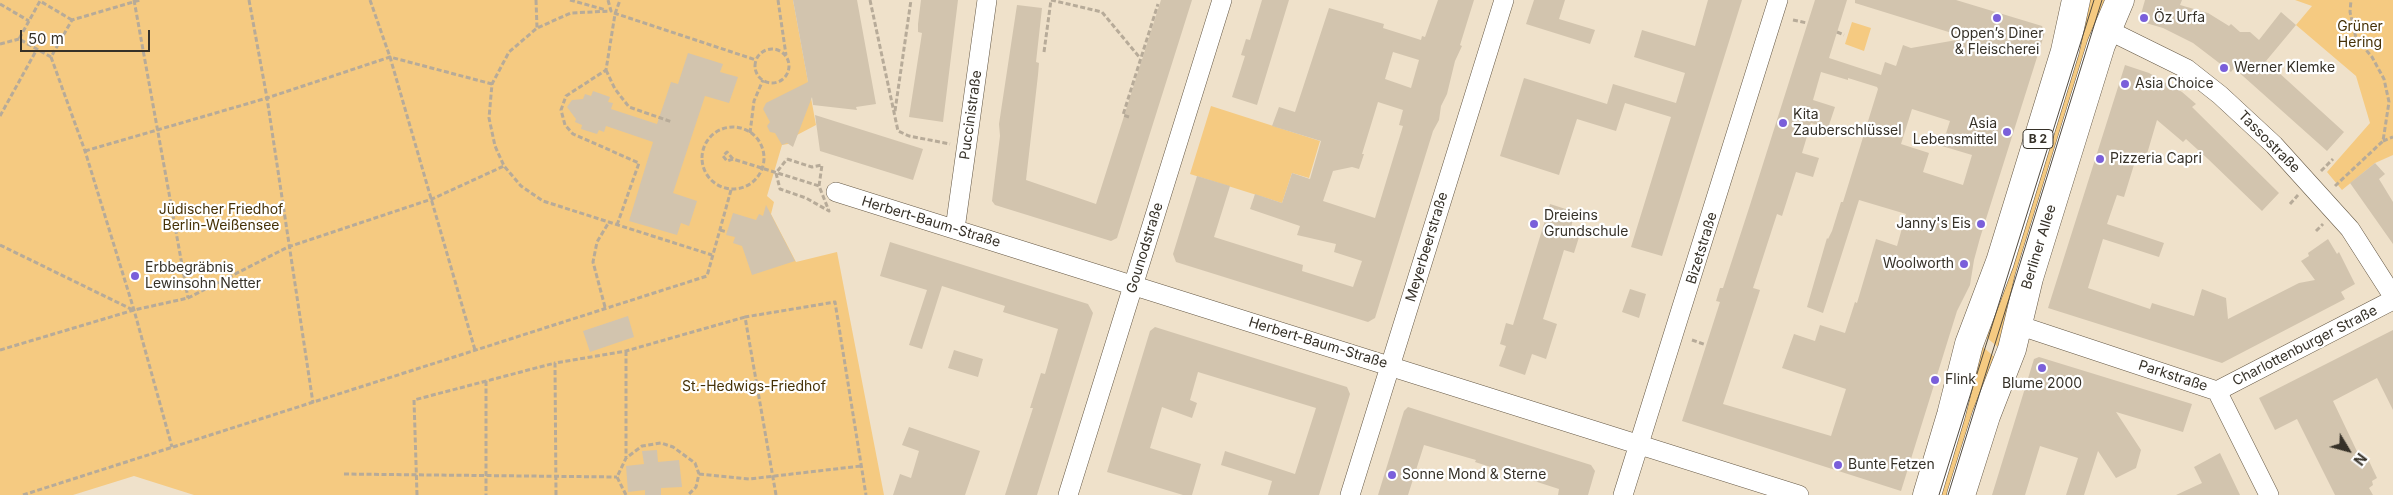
<!DOCTYPE html>
<html>
<head>
<meta charset="utf-8">
<style>
  body { margin:0 }
  #map { position:relative; width:2393px; height:495px; overflow:hidden; background:#efe1ca; font-family:Inter,sans-serif }
  canvas { display:block }
  .north { position:absolute; left:2323px; top:425px; width:50px; height:50px; -webkit-text-stroke:4px #fff; paint-order:stroke; rotate:127deg; font-size:14px; font-weight:700; line-height:20px; text-align:center; color:#363128 }
  .north::after { content:''; display:block; margin:auto; width:18px; height:22px; background:#363128; clip-path:polygon(50% 0,100% 100%,50% 72%,0 100%) }
  .scale { position:absolute; left:20px; top:30px; width:130px; height:22px; box-sizing:border-box; border:2px solid #363128; border-top:0; padding-left:6px; font-size:15px; line-height:18px; white-space:nowrap; color:#363128; -webkit-text-stroke:4px #fff; paint-order:stroke }
</style>
</head>
<body>
<div id="map">
<canvas width="2393" height="495"></canvas>
<div class="north">N</div>
<div class="scale">50 m</div>
</div>
<script>
const context = document.querySelector('canvas').getContext('2d');
context.lineJoin = 'round';
function fill(path, color) { context.fillStyle = color; context.fill(path, 'evenodd'); }
const shape = rows => new Path2D(rows.map(r => 'M' + r).join(''));
function strokePath(path, color, width, dash) { context.strokeStyle = color; context.lineWidth = width; context.lineCap = dash ? 'butt' : 'round'; context.setLineDash(dash || []); context.stroke(path); }
function drawText(font, color, halo, rows, align = 'center') {
  context.font = font + ' Inter,sans-serif'; context.lineWidth = 4.5; context.setLineDash([]); context.textBaseline = 'middle'; context.strokeStyle = halo; context.fillStyle = color; for (const [text, x, y, turn = 0] of rows) {
    context.save(); context.translate(x, y); context.rotate((+turn || 0) * Math.PI / 180); context.textAlign = isNaN(turn) ? turn : align; if (halo) context.strokeText(text, 0, 0); context.fillText(text, 0, 0); context.restore();
  }
}
const green = shape([
  [0,0,793,0,816,125,797,135,788,144,782,145,767,196,774,202,771,214,796,262,837,252,884,495,194,495,134,476,73,495,0,495],
  [2085,0,2113,0,1999,348,1980,332],
  [2295,0,2393,0,2393,155,2375,163,2342,190,2327,172,2370,123,2356,76,2296,25,2312,6],
  [1852,22,1871,28,1864,51,1845,44],
  [1211,106,1320,141,1309,178,1292,173,1282,203,1190,174],
  [1982,346,2000,362,1953,495,1935,495]
]);
const building = shape([
  [793,0,857,0,876,104,856,107,857,110,813,105,812,97,793,147,787,143,782,145,775,133,770,132,767,126,770,122,763,109,766,103,808,82],
  [921,0,958,0,943,122,909,117,922,33,918,32,918,24],
  [1161,0,1192,0,1117,238,1111,241,995,205,992,201,1000,136,999,124,1017,5,1042,8,1036,62,1039,63,1038,75,1026,180,1096,204],
  [1262,0,1289,0,1257,105,1232,97,1245,56,1241,55,1246,39,1250,40],
  [1438,0,1474,0,1460,45,1462,46,1455,61,1447,94,1441,106,1439,120,1433,131,1375,318,1368,322,1176,262,1173,254,1197,176,1230,186,1214,237,1303,265,1302,271,1353,287,1362,261,1334,252,1336,244,1297,235,1300,226,1250,209,1255,194,1282,203,1292,173,1310,179,1321,141,1272,126,1279,107,1295,112,1329,8,1384,24,1383,28,1421,40,1422,36,1425,37],
  [1393,52,1419,60,1411,88,1385,79],
  [1378,102,1403,110,1399,125,1403,126,1375,218,1323,201,1333,171,1352,167,1359,169,1364,154,1362,154],
  [1534,0,1565,0,1559,19,1595,30,1590,44,1526,24],
  [1708,0,1742,0,1662,256,1631,247,1671,117,1625,103,1616,131,1577,119,1559,175,1500,156,1524,78,1607,104,1613,84,1676,103,1685,73,1634,57,1642,30,1695,46],
  [1815,0,1847,0,1829,58,1881,75,1885,62,1896,66,1903,45,1911,48,1968,38,1855,3,1855,0,1956,0,2042,26,2045,32,1980,238,1974,260,1970,285,1957,311,1901,491,1682,421,1720,302,1716,301,1720,288,1723,288,1750,205],
  [1821,72,1848,80,1848,78,1877,87,1878,89,1843,202,1841,202,1832,231,1828,239,1827,238,1807,307,1823,313,1859,200,1906,214,1897,246,1876,239,1857,303,1855,302,1845,333,1820,325,1815,341,1794,334,1782,368,1846,389,1831,436,1723,404,1760,290,1753,288,1777,214,1782,216,1796,172,1813,177,1819,158,1802,153,1811,123,1828,128,1835,107,1813,100],
  [1912,109,1950,121,1942,146,1972,155,1963,185,1923,172,1929,153,1901,144],
  [2145,0,2182,0,2180,5,2208,13,2229,26,2231,24,2240,32,2250,32,2259,40,2281,12,2296,25,2266,61,2344,132,2327,151,2234,68,2231,72,2193,43,2163,28,2139,21],
  [688,53,723,64,720,72,738,77,729,103,705,96,673,193,697,201,689,226,681,223,677,235,629,221,653,142,606,126,604,132,599,130,597,134,581,129,582,125,575,122,576,119,567,107,572,100,583,99,585,94,591,96,593,91,610,97,608,102,613,103,611,109,657,124,671,82,678,84],
  [2125,65,2149,73,2182,92,2196,104,2192,107,2279,193,2262,211,2208,159,2186,139,2183,142,2157,120,2147,154,2138,152,2124,197,2117,195,2107,224,2164,243,2159,257,2103,239,2088,288,2150,309,2152,303,2194,316,2202,289,2226,298,2228,319,2299,283,2315,280,2301,261,2309,256,2308,253,2328,239,2337,254,2339,252,2355,284,2341,292,2345,299,2222,363,2048,308],
  [815,115,923,149,913,180,820,151],
  [2375,163,2385,174,2379,179,2393,202,2393,244,2350,183],
  [1550,204,1575,212,1570,231,1580,234,1574,253,1564,250,1543,319,1557,324,1546,359,1532,354,1525,375,1499,366,1506,346,1500,344,1506,323,1513,325],
  [766,205,795,261,752,275,742,246,733,243,735,237,726,235,733,213,756,220,759,214,763,216],
  [890,242,1088,304,1093,313,1037,495,1005,495,1033,408,1030,408,1041,373,1045,374,1058,329,1003,312,1005,306,942,286,922,349,909,345,927,290,880,276],
  [1630,289,1646,294,1639,318,1622,312],
  [628,316,634,337,590,352,583,331],
  [1155,327,1347,387,1350,394,1319,495,1268,495,1272,481,1221,465,1225,451,1295,474,1316,408,1198,372,1190,400,1197,403,1192,418,1162,407,1150,448,1201,464,1192,495,1183,495,1107,472,1150,331],
  [2393,330,2393,410,2377,378,2333,401,2363,464,2369,461,2377,478,2372,481,2373,485,2369,488,2373,495,2335,495,2297,419,2275,430,2259,398],
  [954,350,983,359,978,377,948,368],
  [2039,357,2192,404,2183,432,2116,412,2141,450,2136,468,2116,478,2098,451,2084,495,2066,495,2078,458,2040,446,2025,495,1992,495,2034,359],
  [1408,407,1591,465,1595,471,1588,495,1558,495,1559,489,1475,462,1476,460,1424,445,1408,495,1378,495,1404,411],
  [909,427,980,451,965,495,893,495,900,474,911,478,919,451,902,445],
  [657,450,658,462,679,460,682,487,661,488,661,495,645,495,645,490,628,492,626,466,644,464,642,451],
  [2220,453,2240,495,2176,495,2202,483,2194,467]
]);
const path = shape([
  [134,0,188,298],
  [249,0,267,98,313,403],
  [370,0,390,57,475,350],
  [536,0,537,28],
  [570,0,606,10],
  [608,0,611,11,571,13,537,28,509,52,492,84,489,118,495,146,504,166,521,186,543,201,712,255],
  [778,0,786,55],
  [870,0,898,131,909,136,950,144],
  [1051,0,1102,12,1140,58],
  [0,4,29,21],
  [614,13,756,60],
  [72,20,40,1,19,39,51,57,72,20,140,0],
  [1793,20,1807,23],
  [1837,32,1844,35],
  [0,44,19,39],
  '755 66a17 17 0 1 1 34 0a17 17 0 1 1-34 0Z',
  [1044,52,1051,0],
  [51,57,85,151,134,310,172,447],
  [606,70,615,89,629,107,672,122],
  [895,111,911,0],
  [0,116,37,49],
  [1129,117,1123,115,1158,4],
  '702 158a31 31 0 1 1 62 0a31 31 0 1 1-62 0Z',
  [750,133,754,101,763,80],
  [2383,141,2393,137],
  [85,151,267,98,390,57,492,84],
  [733,159,727,161,723,156,727,152,733,159,819,186],
  [787,159,812,167,822,165,819,186,829,211,806,198,780,189,776,173,787,159],
  [2321,171,2333,159],
  [2335,186,2383,141,2389,102,2384,79,2372,57,2356,38,2350,12,2351,0],
  [2290,204,2298,195],
  [617,225,639,163,573,134,565,125,561,110,566,96,606,70,615,14,620,0],
  [720,230,727,232],
  [2316,231,2323,224],
  [0,245,133,310],
  [605,307,593,262,597,242,609,222],
  [1692,340,1706,345],
  [0,350,134,310,188,298,288,247,432,199,504,166],
  [626,351,626,457],
  [486,381,486,495],
  [344,474,617,477],
  [699,474,749,479,861,466],
  [23,495,707,276,731,190],
  [417,495,414,400,555,363],
  [556,495,555,363,626,351,745,317],
  [626,495,617,477,626,458,642,446,661,443,673,447,695,463,699,474,696,487,688,495],
  [776,495,745,317,835,302,866,495]
]);
const street = shape([
  [2108,30,2187,69,2220,95,2274,145,2350,229,2393,296],
  [836,192,1799,495],
  [955,229,987,0],
  [2018,325,2217,391,2269,495],
  [2217,391,2393,300],
  [1068,495,1222,0],
  [1350,495,1504,0],
  [1623,495,1778,0]
]);
const primary = shape([
  [1927,495,1951,415,1969,344,2000,262,2065,51,2076,0],
  [1961,495,1986,416,2012,349,2029,278,2101,45,2120,0]
]);
const tram = shape([
  [1939,495,2094,0],
  [1948,495,2102,0]
]);
const markers = [
  [1997,18,5,"#7a5fda"],
  [2144,18,5,"#7a5fda"],
  [2224,68,5,"#7a5fda"],
  [2125,84,5,"#7a5fda"],
  [1783,123,5,"#7a5fda"],
  [2007,132,5,"#7a5fda"],
  [2100,159,5,"#7a5fda"],
  [1534,224,5,"#7a5fda"],
  [1981,224,5,"#7a5fda"],
  [1964,264,5,"#7a5fda"],
  [135,276,5,"#7a5fda"],
  [2042,368,5,"#7a5fda"],
  [1935,380,5,"#7a5fda"],
  [1838,465,5,"#7a5fda"],
  [1392,475,5,"#7a5fda"]
];
const shields = [
  [2038,139,30]
];
const shieldNames = [
  ["B 2",2038,139]
];
const poiNames = [
  ["Öz Urfa",2154,18],
  ["Oppen’s Diner",1997,34,"center"],
  ["& Fleischerei",1997,50,"center"],
  ["Werner Klemke",2234,68],
  ["Asia Choice",2135,84],
  ["Kita",1793,115],
  ["Zauberschlüssel",1793,131],
  ["Asia",1997,124,"right"],
  ["Lebensmittel",1997,140,"right"],
  ["Pizzeria Capri",2110,159],
  ["Dreieins",1544,216],
  ["Grundschule",1544,232],
  ["Janny's Eis",1971,224,"right"],
  ["Woolworth",1954,264,"right"],
  ["Erbbegräbnis",145,268],
  ["Lewinsohn Netter",145,284],
  ["Flink",1945,380],
  ["Blume 2000",2042,384,"center"],
  ["Bunte Fetzen",1848,465],
  ["Sonne Mond & Sterne",1402,475]
];
const parkNames = [
  ["Grüner",2360,27],
  ["Hering",2360,43],
  ["Jüdischer Friedhof",221,210],
  ["Berlin-Weißensee",221,226],
  ["St.-Hedwigs-Friedhof",754,387]
];
const streetNames = [
  ["Puccinistraße",971,115,-82],
  ["Tassostraße",2269,142,45],
  ["Herbert-Baum-Straße",931,222,17],
  ["Meyerbeerstraße",1427,247,-73],
  ["Berliner Allee",2039,247,-73],
  ["Gounodstraße",1145,248,-73],
  ["Bizetstraße",1702,248,-73],
  ["Herbert-Baum-Straße",1318,343,17],
  ["Charlottenburger Straße",2305,346,-27],
  ["Parkstraße",2173,376,18]
];
fill(green, '#f5ca81');
fill(building, '#d2c4ae');
strokePath(street, '#655845', 20);
strokePath(primary, '#655845', 29);
strokePath(path, '#b7ab99', 3, [5, 2.5]);
strokePath(street, '#fff', 19);
strokePath(primary, '#fff', 28);
strokePath(tram, '#514a3f', 1);
for (const [x, y, r, color] of markers) { const dot = new Path2D(); dot.arc(x, y, r, 0, 2 * Math.PI); context.fillStyle = color; context.fill(dot); strokePath(dot, '#fff', 2); }
for (const [x, y, w] of shields) { const box = new Path2D(); box.roundRect(x - w / 2, y - 9.5, w, 19, 4); context.fillStyle = '#fff'; context.fill(box); strokePath(box, '#363128', 1); }
drawText('bold 12px', '#363128', null, shieldNames);
drawText('14px', '#363128', '#fff', poiNames, 'left');
drawText('14px', '#463106', '#fff', parkNames);
drawText('14px', '#363128', '#fff', streetNames);
</script>
</body>
</html>
